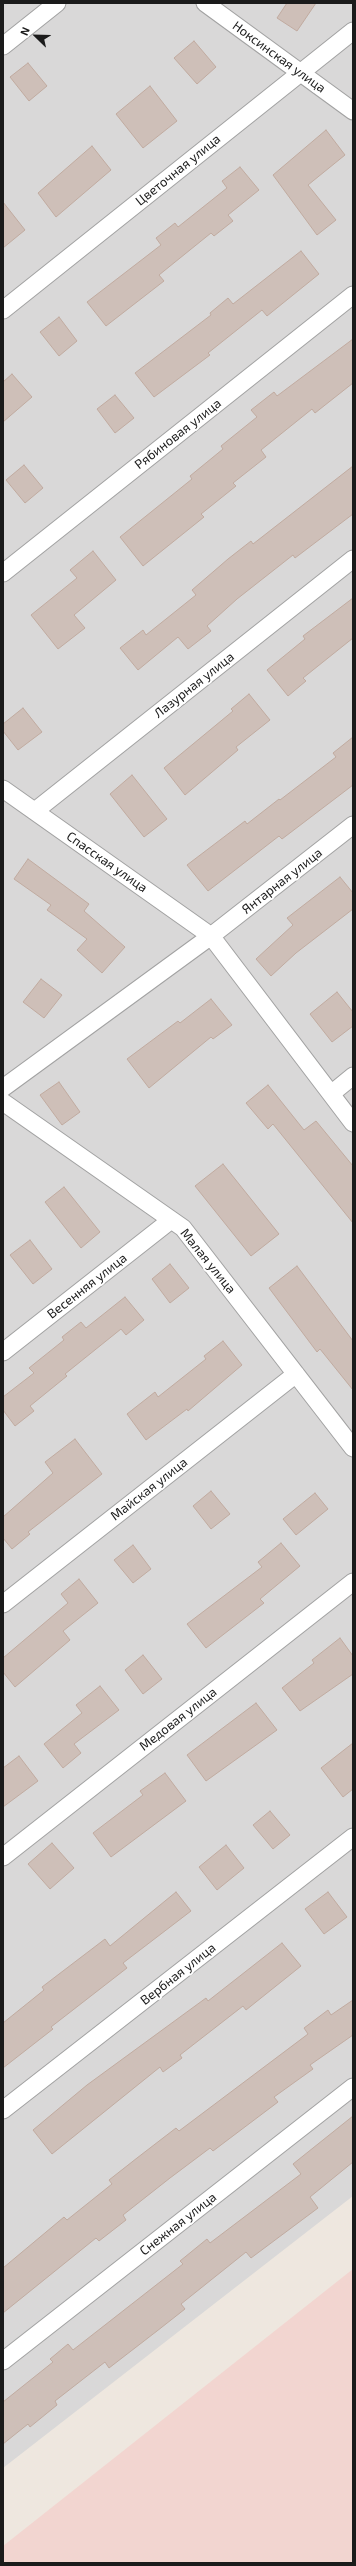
<!DOCTYPE html>
<html>
<head>
<meta charset="utf-8">
<style>
  body { margin:0 }
  #map { position:relative; width:356px; height:2566px; overflow:hidden; background:#eee7df; font-family:"Exo 2",sans-serif }
  canvas { display:block }
  .frame { position:absolute; inset:0; border:4px solid #1b1b1b; pointer-events:none }
  .north { position:absolute; left:16px; top:16px; width:40px; height:40px; -webkit-text-stroke:3px #fff; paint-order:stroke; rotate:293deg; font-size:11px; font-weight:700; line-height:16px; text-align:center; color:#1b1b1b }
  .north::after { content:''; display:block; margin:auto; width:14px; height:18px; background:#1b1b1b; clip-path:polygon(50% 0,100% 100%,50% 72%,0 100%) }
</style>
</head>
<body>
<div id="map">
<canvas width="356" height="2566"></canvas>
<div class="frame"></div>
<div class="north">N</div>
</div>
<script>
const context = document.querySelector('canvas').getContext('2d');
context.lineJoin = 'round';
function fill(path, color) { context.fillStyle = color; context.fill(path, 'evenodd'); }
const shape = rows => new Path2D(rows.map(r => 'M' + r).join(''));
function strokePath(path, color, width, dash) { context.strokeStyle = color; context.lineWidth = width; context.lineCap = dash ? 'butt' : 'round'; context.setLineDash(dash || []); context.stroke(path); }
function drawText(font, color, halo, rows, align = 'center') {
  context.font = font + ' "Exo 2",sans-serif'; context.lineWidth = 4; context.setLineDash([]); context.textBaseline = 'middle'; context.strokeStyle = halo; context.fillStyle = color; for (const [text, x, y, turn = 0] of rows) {
    context.save(); context.translate(x, y); context.rotate((+turn || 0) * Math.PI / 180); context.textAlign = isNaN(turn) ? turn : align; if (halo) context.strokeText(text, 0, 0); context.fillText(text, 0, 0); context.restore();
  }
}
const residential = shape([
  [3,3,353,3,353,2196,3,2468]
]);
const military = shape([
  [353,2269,353,2563,3,2563,3,2546]
]);
const building = shape([
  [287,3,316,3,297,31,277,18,287,3],
  [194,41,216,67,197,84,174,58,194,41],
  [28,63,47,86,29,101,10,77,28,63],
  [150,86,177,121,143,148,116,114,150,86],
  [326,130,345,155,308,185,336,220,317,235,273,175,326,130],
  [92,146,111,170,56,217,38,193,92,146],
  [240,167,259,190,228,215,233,221,214,236,211,233,159,275,164,281,106,326,87,302,161,245,156,238,175,223,178,227,227,188,222,181,240,167],
  [3,202,25,230,3,248,3,202],
  [301,251,319,274,267,316,262,310,208,353,210,355,154,397,135,373,211,315,210,313,228,298,233,304,301,251],
  [59,317,77,341,59,356,40,332,59,317],
  [353,339,353,383,315,413,312,409,261,450,266,457,233,483,236,486,201,514,204,517,143,566,120,537,192,479,190,476,223,449,221,446,257,417,251,410,274,392,277,396,353,339],
  [12,374,32,397,3,422,3,382,12,374],
  [115,395,134,418,115,433,97,409,115,395],
  [24,465,43,488,25,503,6,480,24,465],
  [353,466,353,514,295,558,293,555,237,599,207,626,211,631,188,649,178,637,138,670,120,648,143,630,146,635,196,595,192,590,228,559,251,541,253,544,353,466],
  [93,551,116,580,74,615,85,628,58,649,31,615,77,578,70,570,93,551],
  [353,598,353,638,303,678,306,681,288,696,267,670,305,639,303,636,353,598],
  [249,694,270,720,236,747,238,750,185,795,164,768,233,711,231,709,249,694],
  [23,708,42,732,18,750,3,731,3,724,23,708],
  [353,737,353,785,282,839,279,836,208,891,187,865,245,821,247,824,279,799,280,800,336,757,333,753,353,737],
  [132,775,167,819,144,837,110,794,132,775],
  [28,859,89,904,84,911,125,947,102,973,77,950,87,939,47,910,51,905,14,879,28,859],
  [340,877,353,893,353,909,296,953,271,976,256,959,293,925,287,918,340,877],
  [41,979,62,995,44,1018,23,1002,41,979],
  [337,992,353,1012,353,1026,332,1042,310,1014,337,992],
  [211,999,232,1025,213,1039,211,1037,149,1088,127,1059,178,1021,180,1023,211,999],
  [59,1082,80,1112,62,1125,40,1095,59,1082],
  [268,1085,304,1130,316,1121,353,1166,353,1223,273,1124,268,1129,246,1103,268,1085],
  [223,1164,279,1234,251,1256,195,1186,223,1164],
  [64,1187,100,1232,81,1248,45,1202,64,1187],
  [30,1240,52,1269,33,1284,10,1255,30,1240],
  [170,1264,189,1288,170,1303,152,1279,170,1264],
  [297,1266,353,1341,353,1390,320,1349,317,1352,269,1288,297,1266],
  [125,1297,144,1320,126,1335,121,1329,65,1374,67,1376,30,1406,34,1411,15,1426,3,1410,3,1397,34,1373,29,1368,64,1340,62,1337,81,1322,86,1328,125,1297],
  [223,1341,242,1365,188,1411,187,1409,146,1440,127,1414,155,1392,158,1397,206,1359,204,1356,223,1341],
  [75,1439,102,1474,28,1532,30,1534,12,1549,3,1538,3,1517,53,1473,45,1462,75,1439],
  [211,1491,230,1514,211,1529,193,1506,211,1491],
  [315,1493,328,1509,296,1535,283,1519,315,1493],
  [281,1543,300,1566,260,1599,264,1603,206,1648,187,1624,262,1567,258,1562,281,1543],
  [133,1545,151,1569,133,1583,114,1560,133,1545],
  [79,1579,98,1603,63,1631,70,1640,15,1687,3,1672,3,1658,68,1603,61,1594,79,1579],
  [340,1638,353,1656,353,1674,300,1711,282,1688,314,1663,312,1660,340,1638],
  [143,1655,162,1679,143,1694,125,1670,143,1655],
  [100,1686,119,1710,74,1744,81,1753,63,1768,44,1744,82,1713,76,1705,100,1686],
  [256,1703,277,1730,206,1781,187,1755,256,1703],
  [353,1743,353,1789,343,1797,321,1768,353,1743],
  [19,1756,38,1781,3,1807,3,1768,19,1756],
  [165,1773,186,1801,111,1857,93,1833,143,1795,140,1791,165,1773],
  [270,1811,290,1835,273,1849,253,1825,270,1811],
  [52,1843,74,1868,50,1889,28,1864,52,1843],
  [226,1845,244,1868,217,1890,199,1867,226,1845],
  [176,1892,191,1911,123,1963,127,1968,51,2027,53,2029,3,2068,3,2023,44,1990,42,1987,105,1939,110,1946,176,1892],
  [328,1892,347,1917,324,1934,305,1909,328,1892],
  [282,1943,301,1966,246,2010,243,2006,180,2055,182,2058,163,2072,160,2067,52,2154,33,2130,87,2085,206,1998,208,2001,282,1943],
  [353,2000,353,2035,310,2065,313,2069,274,2097,278,2102,213,2151,210,2148,170,2178,123,2215,126,2220,99,2241,96,2238,3,2313,3,2268,64,2217,67,2220,112,2184,109,2180,137,2158,176,2128,179,2131,308,2034,304,2028,328,2010,331,2015,353,2000],
  [353,2116,353,2162,310,2197,318,2208,251,2258,246,2252,181,2304,185,2309,157,2331,109,2368,105,2362,55,2401,57,2405,30,2427,28,2424,3,2444,3,2402,53,2362,50,2359,68,2344,73,2350,183,2264,180,2261,207,2239,210,2243,301,2174,293,2164,353,2116]
]);
const minor = shape([
  [205,3,353,111],
  [3,46,57,3],
  [3,310,353,31],
  [3,573,353,295],
  [3,789,211,936,353,825],
  [35,811,353,559],
  [3,1088,211,936,353,1123],
  [331,1094,353,1076],
  [3,1102,183,1228,353,1448],
  [3,1352,171,1220],
  [3,1604,296,1374],
  [3,1857,353,1582],
  [3,2110,353,1837],
  [3,2361,353,2087]
]);
const streetNames = [
  ["Ноксинская улица",279,57,36],
  ["Цветочная улица",178,170,-39],
  ["Рябиновая улица",178,434,-38],
  ["Лазурная улица",194,685,-38],
  ["Спасская улица",107,862,35],
  ["Янтарная улица",282,881,-38],
  ["Малая улица",208,1261,51],
  ["Весенняя улица",87,1286,-38],
  ["Майская улица",149,1489,-38],
  ["Медовая улица",178,1719,-38],
  ["Вербная улица",178,1974,-38],
  ["Снежная улица",178,2224,-38]
];
fill(residential, '#d9d8d8');
fill(military, '#f2d5d0');
fill(building, '#cebfb8');
strokePath(building, '#c1aba0', 1);
strokePath(minor, '#a2a2a2', 19);
strokePath(minor, '#fff', 17);
drawText('13px', '#1b1b1b', '#fff', streetNames);
</script>
</body>
</html>
